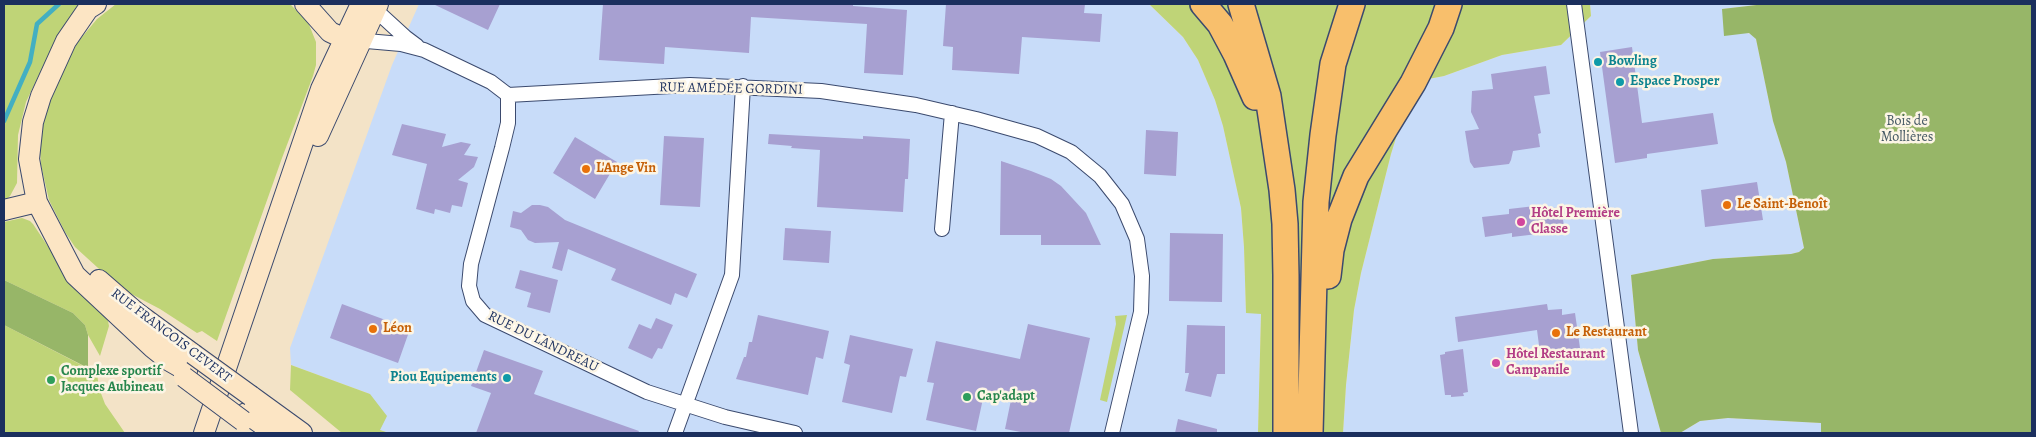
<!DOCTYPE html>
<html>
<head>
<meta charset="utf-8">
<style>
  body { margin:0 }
  #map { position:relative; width:2036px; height:437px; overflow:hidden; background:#f3e3c7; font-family:Alegreya,serif }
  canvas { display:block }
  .frame { position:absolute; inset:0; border:5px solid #1b2f5e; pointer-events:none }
</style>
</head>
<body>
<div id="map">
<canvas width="2036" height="437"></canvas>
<div class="frame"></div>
</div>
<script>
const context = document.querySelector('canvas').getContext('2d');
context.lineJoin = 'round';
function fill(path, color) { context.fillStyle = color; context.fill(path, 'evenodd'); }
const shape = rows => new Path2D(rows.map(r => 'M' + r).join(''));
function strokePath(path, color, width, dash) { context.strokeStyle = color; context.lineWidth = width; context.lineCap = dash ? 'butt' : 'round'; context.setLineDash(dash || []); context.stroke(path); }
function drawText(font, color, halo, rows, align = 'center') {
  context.font = font + ' Alegreya,serif'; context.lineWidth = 5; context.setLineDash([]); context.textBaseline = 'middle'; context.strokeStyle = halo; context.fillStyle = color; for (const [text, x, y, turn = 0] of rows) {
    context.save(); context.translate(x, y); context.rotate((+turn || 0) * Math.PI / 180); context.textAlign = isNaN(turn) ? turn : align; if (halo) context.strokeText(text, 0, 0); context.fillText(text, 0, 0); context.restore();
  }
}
const built = shape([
  [419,4,1149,4,1183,37,1198,60,1215,100,1223,126,1241,208,1244,247,1246,313,1261,313,1258,433,389,433,380,430,370,394,291,365,290,348,392,65],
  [1590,4,1765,4,1722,9,1746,33,1752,34,1756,39,1773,121,1786,162,1804,248,1799,252,1791,254,1713,259,1631,275,1638,350,1661,433,1343,433,1346,385,1354,310,1361,273,1391,154,1401,122,1423,80,1444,76,1502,55,1561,45,1591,16],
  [1728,418,1822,423,1821,433,1680,433,1700,421]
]);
const green = shape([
  [4,4,83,4,60,31,26,102,18,135,17,183,10,196,4,202],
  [116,4,290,4,308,22,316,42,316,65,313,76,282,158,217,341,202,331,197,333,160,309,120,288,75,247,65,232,49,200,41,165,40,149,44,117,48,101,77,43,97,19],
  [1149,4,1590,4,1591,16,1561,45,1502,55,1444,76,1423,80,1401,122,1391,154,1361,273,1354,310,1346,385,1343,433,1258,433,1261,314,1246,313,1244,247,1241,208,1223,126,1215,100,1198,60,1183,37],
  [22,218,30,221,33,224,63,269,107,316,109,326,100,356,88,335,85,325,73,313,4,280,4,222],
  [1127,315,1107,402,1100,400,1116,324,1115,316],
  [4,325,97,373,99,388,105,404,125,433,4,433],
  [291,365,370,394,387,416,380,430,389,433,342,433,290,390]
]);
const forest = shape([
  [1765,4,2032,4,2032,433,1821,433,1821,423,1728,418,1700,421,1680,433,1661,433,1638,350,1631,275,1713,259,1791,254,1799,252,1804,248,1786,162,1773,121,1756,39,1749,33,1724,36,1722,9],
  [4,280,73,313,85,325,88,335,88,368,4,325]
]);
const stream = shape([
  [4,121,30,62,37,24,59,4]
]);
const building = shape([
  [433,4,500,4,488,30],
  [603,4,853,4,853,6,907,10,903,75,864,73,867,24,751,17,749,53,665,47,664,64,599,60],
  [946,4,1085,4,1084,13,1102,14,1100,42,1022,37,1019,74,952,70,953,47,943,46],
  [1632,47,1642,123,1713,113,1718,144,1647,154,1647,158,1615,163,1600,52],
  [1546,66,1550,94,1534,96,1541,133,1538,134,1540,147,1513,151,1511,160,1509,164,1474,168,1470,162,1465,131,1479,129,1471,112,1472,91,1493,89,1491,74],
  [402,124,446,134,442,147,461,142,471,144,464,155,478,157,474,167,458,180,468,183,462,207,452,205,450,213,435,209,434,214,416,209,427,164,392,155],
  [1146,130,1178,132,1176,176,1144,174],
  [769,134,863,139,863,136,910,139,908,179,905,179,903,212,817,207,820,150,791,148,792,146,768,144],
  [664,136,704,138,700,207,660,205],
  [575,137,617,162,595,199,553,173],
  [1001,161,1031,171,1051,179,1061,186,1086,213,1101,245,1041,245,1041,235,1000,235],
  [1757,182,1763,220,1705,227,1701,190],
  [532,205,540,205,548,207,565,220,697,274,687,298,675,293,671,305,611,280,616,269,568,249,562,271,552,268,559,242,535,243,528,240,521,230,510,227,513,211,521,213],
  [1535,206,1536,210,1561,207,1564,226,1538,230,1539,234,1529,235,1512,237,1512,233,1485,237,1482,217,1509,214,1509,209],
  [785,228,831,231,829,263,783,260],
  [1170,233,1223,234,1222,302,1169,301],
  [520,270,558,280,550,313,527,307,531,293,515,288],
  [342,304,410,329,398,363,330,338],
  [1547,304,1548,310,1562,309,1562,315,1575,313,1580,348,1540,353,1537,330,1458,342,1455,317],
  [758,315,829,331,823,359,816,357,808,395,736,379,744,357,746,357,749,342,752,342],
  [656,318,673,325,662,349,658,348,652,359,628,348,639,324,651,329],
  [1028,324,1090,338,1069,433,1026,433,1005,429,1011,400,984,394,976,431,926,420,934,383,927,382,936,341,1020,359],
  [1187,325,1225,326,1225,374,1217,374,1211,397,1185,391,1189,373,1185,373],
  [850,335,913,349,906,377,900,376,892,413,842,402,850,365,844,363],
  [1463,349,1468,392,1463,393,1464,396,1451,397,1451,395,1445,395,1440,355,1445,354,1445,352],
  [484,350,543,371,534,394,639,431,638,433,476,433,491,393,471,386],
  [1178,419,1217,429,1217,433,1175,433]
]);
const street = shape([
  [369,4,405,37,417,46],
  [1574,4,1631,433],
  [355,40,401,44,424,50,491,82,508,95,508,123,502,148,471,264,469,286,473,301,485,315,647,392,725,417,795,433],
  [508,95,690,85,821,91,916,105,976,119,1037,136,1071,152,1100,176,1122,204,1137,239,1142,276,1141,312,1112,433],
  [942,229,952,113],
  [675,433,732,275,743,86]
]);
const secondary = shape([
  [96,4,88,9,66,41,41,96,33,122,29,159,37,202,75,275,153,348,168,360,187,371],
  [305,4,330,32,345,39],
  [318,136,378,4],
  [4,210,37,202],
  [99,280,137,313,193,354],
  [251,396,302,433],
  [246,413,274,433],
  [204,433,321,89,361,4]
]);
const highway = shape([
  [1203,4,1220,24,1236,54,1255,97],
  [1241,4,1268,96,1282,190,1285,224,1286,276,1286,433],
  [1328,276,1331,250,1339,219,1356,176,1413,83,1441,28,1449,4],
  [1310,433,1316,202,1323,135,1333,64,1352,4]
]);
const secondaryBridge = shape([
  [193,354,251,396],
  [184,377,243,421]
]);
const markers = [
  [1598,62,5,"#0f9aa8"],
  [1620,82,5,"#0f9aa8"],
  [586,169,5,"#e8710a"],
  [1727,205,5,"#e8710a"],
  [1521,222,5,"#d1479c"],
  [373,329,5,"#e8710a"],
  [1556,333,5,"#e8710a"],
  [1496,363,5,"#d1479c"],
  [507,378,5,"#0f9aa8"],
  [51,380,5,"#2e9e5b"],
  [967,397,5,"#2e9e5b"]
];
const cultureNames = [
  ["Bowling",1608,62],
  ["Espace Prosper",1630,82],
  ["Piou Equipements",497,378,"right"]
];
const streetNames = [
  ["RUE AMÉDÉE GORDINI",731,89,1],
  ["RUE FRANCOIS CEVERT",171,336,37],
  ["RUE DU LANDREAU",543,342,26]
];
const parkNames = [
  ["Bois de",1907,122],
  ["Mollières",1907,138]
];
const foodNames = [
  ["L'Ange Vin",596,169],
  ["Le Saint-Benoît",1737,205],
  ["Léon",383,329],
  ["Le Restaurant",1566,333]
];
const hotelNames = [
  ["Hôtel Première",1531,214],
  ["Classe",1531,230],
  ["Hôtel Restaurant",1506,355],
  ["Campanile",1506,371]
];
const leisureNames = [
  ["Complexe sportif",61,372],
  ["Jacques Aubineau",61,388],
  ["Cap'adapt",977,397]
];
fill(built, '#c8dcf9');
fill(green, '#bfd477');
fill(forest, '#97b668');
strokePath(stream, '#43afc2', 4.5);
fill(building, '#a7a0d1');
strokePath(street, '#3b4a6e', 16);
strokePath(secondary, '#3b4a6e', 22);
strokePath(highway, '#3b4a6e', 28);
strokePath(street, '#fff', 14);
strokePath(secondary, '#fce5c4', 20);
strokePath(highway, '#f8bf6c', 25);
strokePath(secondaryBridge, '#3b4a6e', 22, []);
strokePath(secondaryBridge, '#fce5c4', 20);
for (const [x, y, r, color] of markers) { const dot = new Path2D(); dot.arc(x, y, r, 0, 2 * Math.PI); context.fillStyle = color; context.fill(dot); strokePath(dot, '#fcf5e5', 2); }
drawText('bold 14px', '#0d838f', '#fcf5e5', cultureNames, 'left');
drawText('14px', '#1b2f5e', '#fcf5e5', streetNames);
drawText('14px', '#445864', '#fcf5e5', parkNames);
drawText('bold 14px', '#c56008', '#fcf5e5', foodNames, 'left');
drawText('bold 14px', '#b23c85', '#fcf5e5', hotelNames, 'left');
drawText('bold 14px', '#27864d', '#fcf5e5', leisureNames, 'left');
</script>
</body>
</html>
